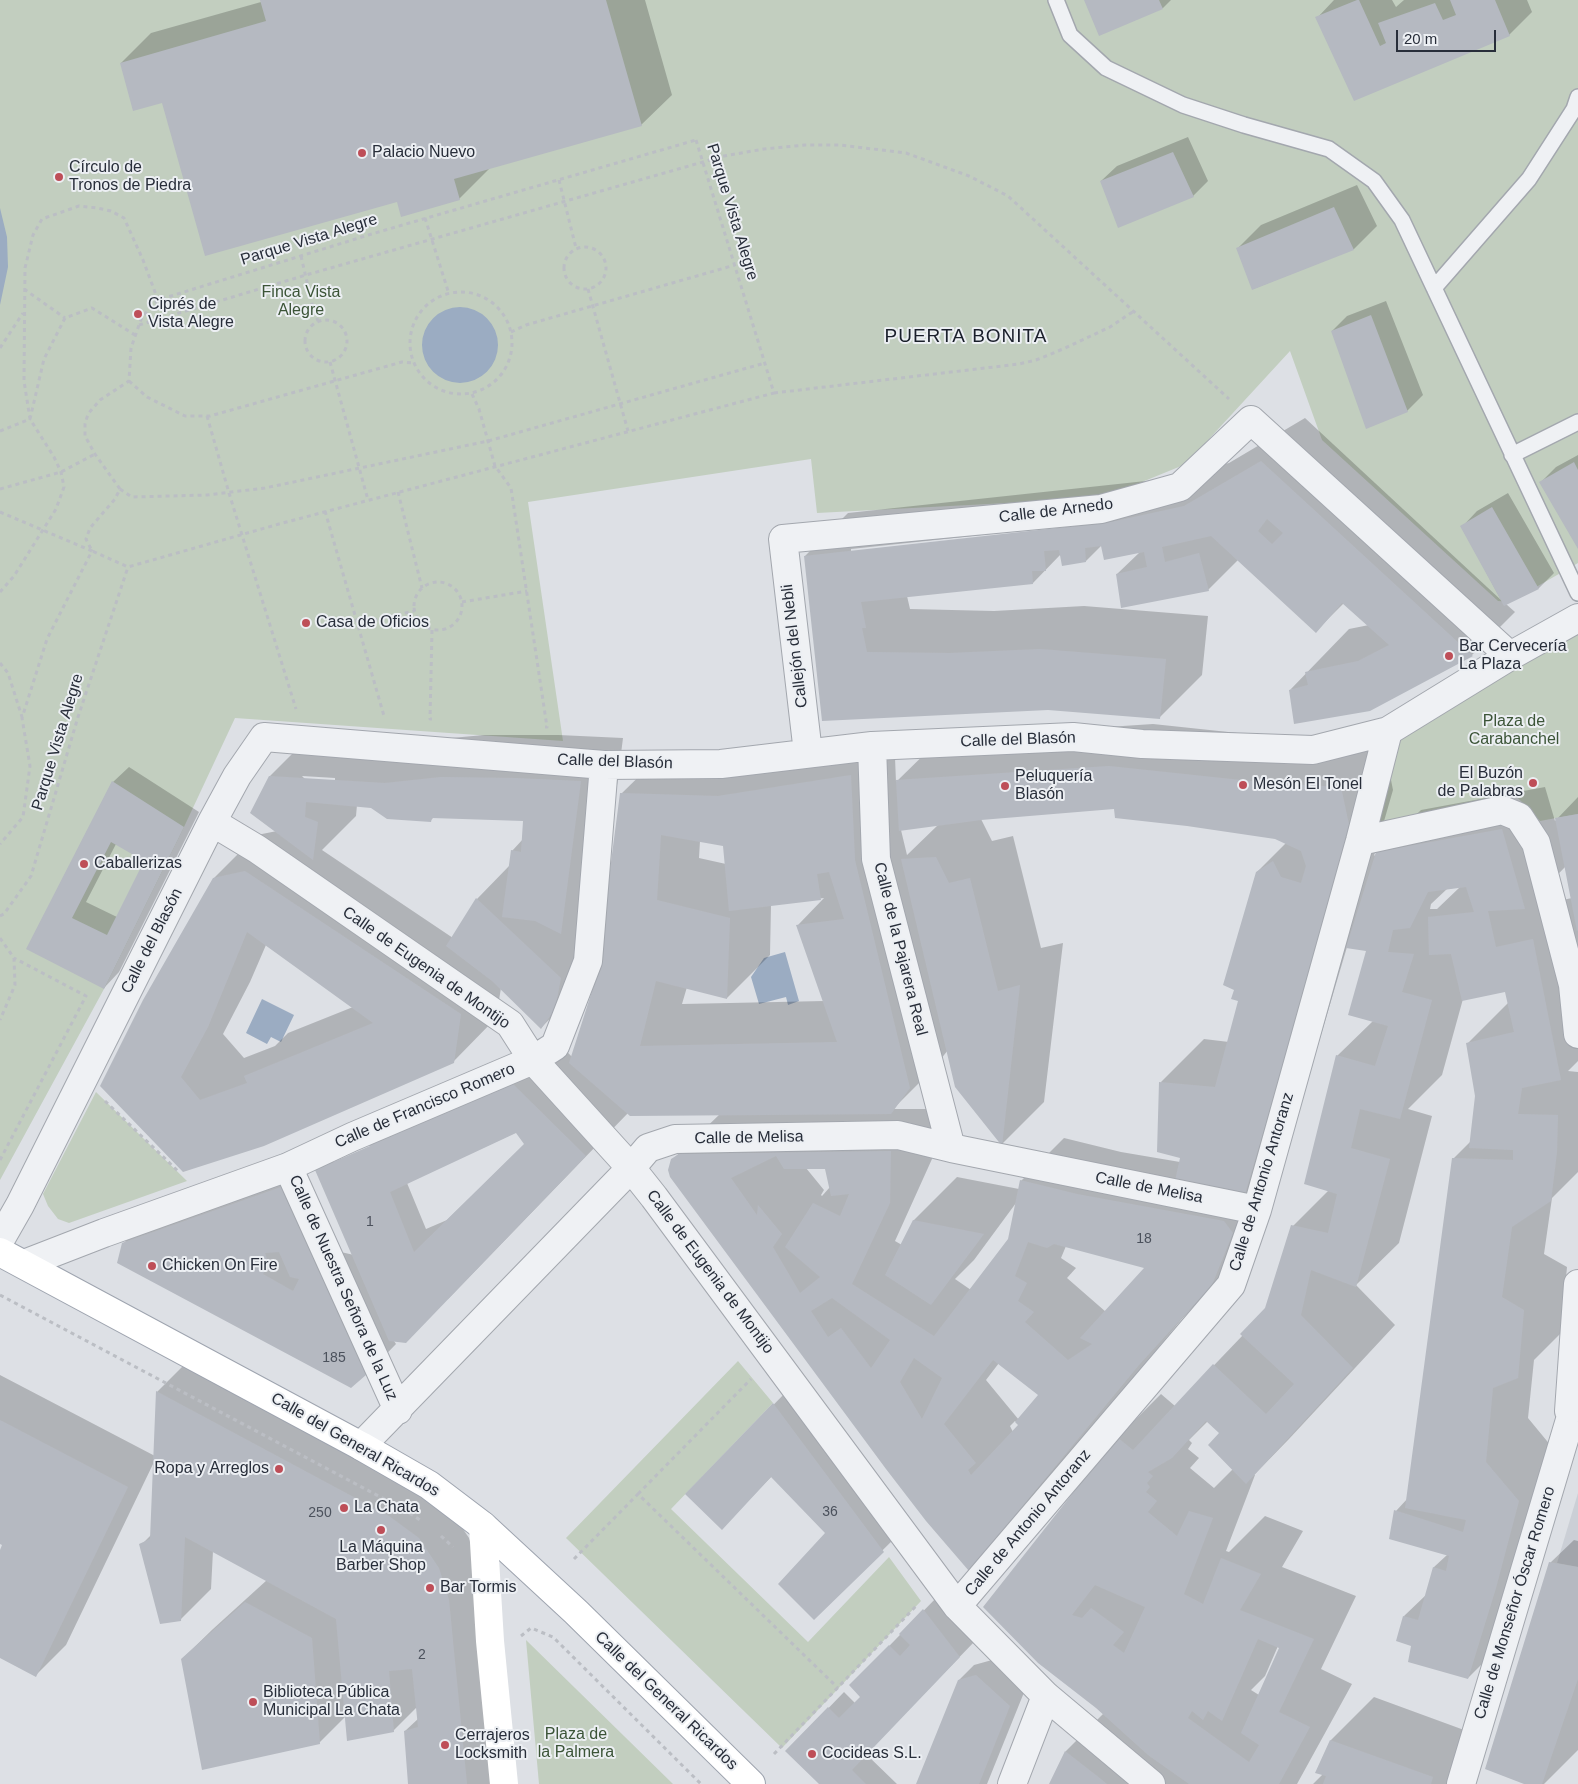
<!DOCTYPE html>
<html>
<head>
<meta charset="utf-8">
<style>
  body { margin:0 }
  #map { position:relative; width:1578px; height:1784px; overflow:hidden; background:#dde0e5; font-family:Arial,sans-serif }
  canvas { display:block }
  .scale { position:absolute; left:1396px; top:30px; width:100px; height:22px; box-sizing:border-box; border:2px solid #282e3a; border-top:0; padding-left:6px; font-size:15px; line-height:18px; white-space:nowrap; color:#282e3a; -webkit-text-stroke:4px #eceff3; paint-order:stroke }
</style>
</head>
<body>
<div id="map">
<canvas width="1578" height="1784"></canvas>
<div class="scale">20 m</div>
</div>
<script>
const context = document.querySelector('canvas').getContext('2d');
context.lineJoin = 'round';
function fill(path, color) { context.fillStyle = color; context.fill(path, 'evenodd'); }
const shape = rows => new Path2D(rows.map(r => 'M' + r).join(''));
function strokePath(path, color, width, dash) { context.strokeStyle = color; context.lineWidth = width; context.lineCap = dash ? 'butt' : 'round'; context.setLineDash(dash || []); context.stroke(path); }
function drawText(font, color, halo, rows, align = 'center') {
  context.font = font + ' Arial,sans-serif'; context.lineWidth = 4; context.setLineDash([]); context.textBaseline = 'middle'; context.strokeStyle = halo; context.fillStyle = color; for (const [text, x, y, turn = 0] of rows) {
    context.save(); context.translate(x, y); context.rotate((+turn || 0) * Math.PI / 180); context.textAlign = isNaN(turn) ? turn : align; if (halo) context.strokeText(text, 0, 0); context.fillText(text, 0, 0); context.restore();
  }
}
const built = shape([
  [1578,1493,1578,1567,1557,1563]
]);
const green = shape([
  [0,0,1578,0,1578,563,1510,602,1498,601,1322,440,1290,351,1186,464,1103,498,817,513,811,459,528,502,563,741,235,718,184,827,104,989,0,1180],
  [1578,617,1578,814,1540,821,1515,795,1378,825,1386,785,1401,733],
  [96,1092,187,1181,69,1223,58,1219,48,1206,43,1194],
  [738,1361,773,1403,671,1509,808,1642,889,1557,921,1601,782,1748,566,1538],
  [526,1640,673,1784,539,1784]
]);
const water = shape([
  [0,208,7,237,8,267,0,305],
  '422 345a38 38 0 1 1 76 0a38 38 0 1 1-76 0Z',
  [785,952,799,1001,788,1005,786,997,759,1004,751,977,764,958],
  [262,999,294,1015,281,1042,271,1037,267,1044,246,1033]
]);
const shadow = shape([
  [262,0,645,0,672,95,641,125,490,168,459,199,397,200,163,102,121,63,151,33,261,2],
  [1086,0,1171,0,1163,8],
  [1334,0,1392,0,1396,7,1404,0,1527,0,1532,12,1509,35,1354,99,1317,18],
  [1188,137,1208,181,1193,196,1101,181,1117,166],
  [1357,185,1377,226,1354,249,1253,289,1238,248,1261,225],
  [1386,301,1423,395,1407,411,1332,331,1347,316],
  [1305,418,1501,600,1462,527,1477,511,1508,493,1554,573,1539,588,1506,604,1515,612,1472,655,1290,690,1349,629,1369,625,1344,603,1316,631,1238,560,1208,590,1117,574,1140,552,1102,545,1086,561,1061,554,1033,583,907,596,910,609,994,611,1084,606,1208,616,1202,675,1159,718,1048,708,823,720,805,556,848,513,1155,480,1229,463],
  [1075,525,1075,527,851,552,851,549],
  [1578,455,1578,547,1541,482,1556,467],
  [1153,724,1313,741,1384,745,1393,790,1374,856,1421,810,1545,787,1555,821,1578,797,1578,1061,1568,1071,1578,1072,1578,1172,1552,1198,1544,1254,1567,1267,1561,1333,1534,1360,1528,1418,1561,1458,1511,1635,1468,1678,1413,1645,1404,1616,1427,1594,1434,1567,1447,1555,1396,1511,1408,1498,1453,1159,1471,1141,1476,1096,1468,1043,1509,1002,1506,990,1463,999,1442,1075,1408,1109,1432,1116,1399,1243,1356,1285,1395,1325,1289,1439,1254,1475,1255,1475,1226,1551,1229,1552,1265,1516,1303,1531,1282,1567,1356,1596,1321,1669,1352,1684,1297,1784,1050,1784,1066,1751,1104,1713,1039,1662,1118,1437,1161,1394,1175,1406,1243,1335,1266,1308,1293,1226,1329,1190,1337,1056,1373,1021,1368,950,1347,947,1287,1150,1254,1241,1181,1320,1012,1526,969,1569,672,1160,720,1114,628,1113,449,1298,394,1341,396,1344,366,1375,123,1244,138,1228,297,1172,332,1250,354,1255,316,1170,332,1155,554,1038,572,1057,601,966,541,1028,501,988,496,1018,453,1062,263,1144,101,1086,214,878,257,835,277,831,270,776,313,733,429,740,484,735,559,735,623,738,604,889,604,936,621,794,665,751,762,753,894,733,896,782,941,738],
  [302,776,335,778,335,781,305,779],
  [357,805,371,807,431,820,434,817,525,820,523,839,512,851,510,865,477,899,453,938,322,850,356,816],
  [1115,808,1275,838,1286,843,1257,872,1240,1001,1229,1042,1204,1039,1161,1082,1181,1157,1180,1162,1121,1152,1064,1138,1021,1181,1019,1189,957,1177,914,1220,902,1245,895,1241,932,1159,934,1109,893,1109,933,1069,948,1050,1002,1144,1044,1102,1063,943,1041,948,1013,836,992,841,981,819],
  [938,825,907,855,901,830],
  [700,841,724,845,726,864,699,858],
  [1566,866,1572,898,1539,905,1537,896],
  [1460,887,1437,909,1430,909,1431,904,1447,889],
  [824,898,798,925,824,1001,682,1004,687,987,727,998,770,955,771,905],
  [266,945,353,1007,288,1033,275,1046,244,1058,223,1034,250,982],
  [517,1132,525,1144,447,1220,426,1229,407,1183],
  [375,1142,376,1145,333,1163,333,1161],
  [826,1167,830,1187,822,1196,821,1195,824,1190,806,1168],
  [1016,1203,1009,1240,971,1290,955,1279,974,1260],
  [1066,1246,1147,1267,1106,1312,1067,1278,1076,1268,1061,1258],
  [999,1363,1040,1395,1019,1420,986,1380],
  [1015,1421,1020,1425,1013,1432,1010,1426],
  [1208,1421,1221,1433,1233,1469,1214,1488,1190,1468,1199,1458,1188,1449,1192,1443,1189,1440],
  [1278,1646,1281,1647,1259,1695,1251,1690,1265,1676],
  [129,767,199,812,119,972,104,988,28,948,113,782],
  [116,844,146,860,117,917,86,902],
  [187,1362,449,1508,469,1538,479,1569,501,1784,409,1784,405,1731,419,1718,417,1707,393,1731,346,1716,319,1743,182,1659,213,1629,267,1580,213,1551,211,1589,181,1619,141,1545,152,1534,154,1462,66,1645,36,1675,0,1657,0,1553,4,1545,0,1543,0,1375,155,1456,157,1392],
  [789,1389,898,1535,814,1618,827,1533,772,1476,722,1528,686,1494],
  [1574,1540,1578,1541,1578,1750,1544,1784,1528,1784,1550,1563],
  [939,1595,975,1641,866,1754,897,1784,820,1784,787,1751,844,1692,855,1703,862,1697,851,1685],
  [992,1660,1025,1690,987,1784,917,1784,959,1680,974,1665],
  [1374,1697,1475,1734,1463,1784,1313,1784,1323,1774,1331,1740]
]);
const building = shape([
  [260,0,606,0,642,126,454,179,460,200,401,217,397,202,205,256,162,103,133,111,120,63,266,21],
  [1084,0,1159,0,1163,9,1099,36],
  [1357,0,1359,0,1380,46,1386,43,1378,23,1435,3,1443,20,1456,15,1450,0,1495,0,1510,36,1354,101,1315,17],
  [1173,152,1194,197,1118,228,1100,181],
  [1334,207,1354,250,1252,290,1236,248],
  [1371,315,1408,412,1366,429,1331,331],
  [1261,461,1473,656,1370,711,1294,724,1289,690,1308,685,1305,672,1358,661,1389,645,1342,603,1316,633,1211,536,1162,547,1165,562,1199,553,1209,591,1121,608,1116,574,1147,567,1144,552,1104,560,1101,546,1085,548,1086,562,1062,566,1059,550,1044,551,1046,571,1032,571,1033,584,861,602,866,628,862,628,867,652,950,653,1040,649,1166,659,1160,719,1048,710,822,721,804,556,1111,522,1184,506],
  [1267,519,1283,533,1272,544,1258,531],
  [1574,462,1578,470,1578,549,1539,482],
  [1492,507,1539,589,1504,606,1460,526],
  [1109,766,1269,783,1341,787,1351,834,1245,1194,1175,1181,1180,1158,1157,1152,1159,1082,1215,1087,1238,1001,1231,999,1234,990,1223,985,1256,872,1273,861,1281,877,1301,883,1306,866,1301,851,1275,839,1187,826,1115,818,1114,809,981,820,899,831,896,780],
  [851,775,855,860,910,1088,891,1114,630,1116,569,1063,600,966,607,893,620,793,718,796],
  [661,835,723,846,729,911,821,900,817,874,829,872,844,919,796,925,837,1042,640,1046,656,981,727,999,730,918,657,900],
  [269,776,385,783,441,777,515,778,581,781,561,934,535,921,502,917,511,850,521,852,523,821,432,818,431,822,387,819,371,808,306,802,305,817,318,822,313,860,250,813],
  [112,781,184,827,104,989,26,949],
  [111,842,144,861,107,935,72,918],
  [1578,814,1578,930,1577,931,1555,818],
  [1502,829,1525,909,1488,911,1496,947,1533,939,1561,1080,1522,1088,1518,1114,1558,1115,1557,1152,1551,1201,1512,1227,1502,1297,1524,1310,1518,1378,1493,1388,1486,1462,1519,1501,1496,1588,1468,1679,1408,1662,1411,1646,1396,1641,1403,1616,1418,1620,1433,1567,1446,1571,1449,1556,1389,1539,1394,1510,1463,1532,1466,1520,1405,1508,1452,1158,1513,1160,1513,1150,1469,1148,1475,1096,1466,1043,1514,1032,1505,992,1462,1001,1451,954,1429,955,1428,917,1474,912,1466,887,1428,892,1410,928,1393,930,1388,952,1414,954,1402,992,1432,1000,1400,1119,1360,1109,1351,1148,1390,1159,1356,1287,1311,1270,1301,1315,1353,1368,1246,1484,1208,1445,1219,1433,1206,1421,1172,1458,1148,1472,1153,1476,1147,1483,1150,1487,1146,1492,1157,1501,1148,1512,1177,1536,1189,1511,1213,1518,1184,1594,1203,1604,1221,1558,1261,1574,1240,1610,1314,1639,1279,1712,1310,1727,1279,1784,1189,1784,1148,1755,1096,1708,1038,1663,983,1607,1117,1437,1133,1450,1213,1364,1266,1414,1294,1384,1240,1334,1265,1308,1291,1225,1328,1233,1337,1194,1304,1184,1336,1055,1375,1066,1388,1026,1348,1015,1366,951,1346,948,1376,852],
  [1095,1585,1145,1607,1124,1653,1113,1645,1124,1632,1091,1608,1082,1618,1072,1615],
  [1258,1639,1279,1648,1241,1733,1259,1745,1249,1762,1188,1718,1192,1711,1203,1720,1208,1711,1222,1721],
  [936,857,949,883,970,878,998,991,1020,985,1002,1146,955,1087,901,859],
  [245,871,461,1014,454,1063,264,1146,183,1172,100,1086,143,1000,213,878],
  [247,932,373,1023,244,1076,247,1083,200,1100,181,1077,208,1027],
  [476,898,561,978,555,1009,541,1029,492,981,446,946],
  [510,1081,586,1156,406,1343,389,1341,315,1170,370,1146,368,1143],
  [516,1133,524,1144,414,1252,390,1192],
  [891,1151,890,1203,852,1284,934,1336,1008,1239,1020,1180,1077,1194,1224,1221,1233,1233,1212,1285,1139,1365,969,1571,926,1521,886,1469,670,1177,668,1170,671,1159,679,1154],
  [776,1156,784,1169,825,1169,831,1196,849,1194,840,1216,813,1203,785,1247,820,1277,800,1293,773,1247,782,1234,758,1205,757,1215,731,1178],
  [1028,1242,1047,1248,1054,1244,1144,1268,1080,1338,1092,1344,1068,1360,1025,1322,1034,1312,1018,1301,1027,1283,1015,1276],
  [832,1298,890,1340,871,1368,841,1328,828,1337,811,1311],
  [914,1358,942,1378,922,1419,900,1382],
  [993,1360,1038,1395,1015,1422,1018,1425,971,1475,968,1470,976,1463,944,1424],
  [281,1187,366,1375,351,1388,117,1263,122,1243],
  [279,1252,290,1277,299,1279,293,1291,263,1274,269,1265,265,1253],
  [913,1220,984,1234,931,1305,885,1275],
  [156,1391,389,1516,419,1538,439,1568,449,1600,467,1784,408,1784,404,1731,418,1727,412,1669,389,1671,394,1732,347,1741,336,1619,185,1537,181,1621,160,1624,139,1544,150,1539],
  [773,1403,884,1552,814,1620,778,1584,825,1533,771,1477,722,1530,685,1494],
  [0,1420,128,1487,36,1677,0,1658,0,1550,2,1545,0,1544],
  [1549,1562,1578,1567,1578,1679,1542,1784,1524,1784,1485,1769],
  [245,1602,312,1638,320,1744,202,1770,181,1659],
  [923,1609,960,1657,852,1770,866,1784,819,1784,785,1751,828,1707,839,1718,860,1697,849,1685,889,1645,900,1656,910,1645,899,1634],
  [976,1675,1010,1706,979,1784,916,1784,958,1680],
  [1330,1740,1433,1777,1431,1784,1323,1784,1326,1776,1315,1773],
  [1065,1751,1101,1779,1107,1784,1049,1784]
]);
const path = shape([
  [696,140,774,393,279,524,128,567,92,551,86,539,90,528,115,499,120,489,95,454,85,436,85,424,88,414,100,400,129,381,131,348,139,325,142,317,158,300,375,233,696,140],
  [559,180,576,248],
  [425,218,449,294],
  '564 268a21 21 0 1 1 42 0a21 21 0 1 1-42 0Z',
  [301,256,313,308,318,321],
  [24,289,65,318],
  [588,289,628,431],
  '410 343a51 51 0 1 1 102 0a51 51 0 1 1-102 0Z',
  '305 341a21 21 0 1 1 42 0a21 21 0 1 1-42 0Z',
  [139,325,306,275,724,156,764,149,805,145,840,145,906,153,969,176,1008,196,1229,399],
  [511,332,526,325,735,265],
  [0,348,23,313],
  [330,362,368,500],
  [129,381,147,397,185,416,210,416,402,362,414,363],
  [774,393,1019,364,1036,360,1063,349,1110,327,1134,311],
  [472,394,479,409,495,466,511,488,547,727,545,727],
  [207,416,229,493,296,709],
  [0,431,30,419,44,359,65,318,92,308,135,335],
  [0,489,61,472,95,454],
  [120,489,132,497,207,495,265,488,488,441,765,363],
  [398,492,422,588],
  [325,511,384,716],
  [0,512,92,551,47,639,22,718,30,766,23,817,0,844],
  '414 606a24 24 0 1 1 48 0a24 24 0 1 1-48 0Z',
  [0,592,14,576,56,509,64,487,61,472,54,457,30,419,24,381,25,268,33,235,42,219,79,206,97,208,111,211,124,218,143,260,158,300],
  [462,602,527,591],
  [358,624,414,611],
  [432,630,430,719,432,719],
  [0,663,8,673,22,717],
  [0,916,4,914,31,876,78,717,128,567],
  [0,938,14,958,15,985,0,1020],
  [105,1101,180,1173],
  [0,1160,86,996,14,958],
  [0,1295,403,1509,420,1520],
  [638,1494,751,1379],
  [441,1536,453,1547],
  [574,1559,638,1494,838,1688],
  [521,1636,531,1628,553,1637,701,1784],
  [774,1754,917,1605]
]);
const lane = shape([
  [1056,0,1070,35,1106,68,1183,105,1244,125,1329,149,1374,181,1402,220,1578,593],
  [1434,288,1529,179,1574,109,1578,97],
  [1512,455,1578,422]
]);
const street = shape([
  [872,746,876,859,951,1148],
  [808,753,783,539,1101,509,1180,487,1251,420,1510,656],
  [212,822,257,849,510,1024,533,1060,631,1168,654,1197,957,1606,1046,1696,1151,1784],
  [1360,841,1502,810,1519,817,1536,843,1573,985,1578,1034],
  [288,1167,398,1410],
  [0,1240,20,1205,212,822,237,776,264,737,604,765,721,764,872,746,1073,737,1142,744,1313,750,1388,731,1510,656,1578,618],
  [24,1264,104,1233,288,1167,352,1137,533,1060,555,1046,588,961,604,765],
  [1569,1411,1578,1284],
  [361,1446,631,1168,648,1148,675,1139,898,1135,951,1148,1257,1210],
  [957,1606,1231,1285,1257,1210,1360,841,1388,731],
  [1012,1784,1046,1696],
  [1461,1784,1578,1393]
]);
const secondary = shape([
  [483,1526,490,1641,504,1784]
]);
const primary = shape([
  [0,1252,361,1446,429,1485,483,1526,576,1612,751,1784]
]);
const markers = [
  [362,153,5,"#be4e58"],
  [59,177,5,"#be4e58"],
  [138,314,5,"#be4e58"],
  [306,623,5,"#be4e58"],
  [1449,656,5,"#be4e58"],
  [1533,783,5,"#be4e58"],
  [1243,785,5,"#be4e58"],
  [1005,786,5,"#be4e58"],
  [84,864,5,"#be4e58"],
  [152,1266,5,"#be4e58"],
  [279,1469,5,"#be4e58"],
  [344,1508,5,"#be4e58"],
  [381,1530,5,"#be4e58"],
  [430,1588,5,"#be4e58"],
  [253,1702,5,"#be4e58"],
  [445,1745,5,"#be4e58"],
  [812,1754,5,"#be4e58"]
];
const numberNames = [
  ["1",370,1222],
  ["18",1144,1239],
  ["185",334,1358],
  ["36",830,1512],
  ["250",320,1513],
  ["2",422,1655]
];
const poiNames = [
  ["Palacio Nuevo",372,153],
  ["Círculo de",69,168],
  ["Tronos de Piedra",69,186],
  ["Ciprés de",148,305],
  ["Vista Alegre",148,323],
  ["Casa de Oficios",316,623],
  ["Bar Cervecería",1459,647],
  ["La Plaza",1459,665],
  ["El Buzón",1523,774,"right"],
  ["de Palabras",1523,792,"right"],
  ["Peluquería",1015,777],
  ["Blasón",1015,795],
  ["Mesón El Tonel",1253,785],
  ["Caballerizas",94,864],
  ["Chicken On Fire",162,1266],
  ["Ropa y Arreglos",269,1469,"right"],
  ["La Chata",354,1508],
  ["La Máquina",381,1548,"center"],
  ["Barber Shop",381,1566,"center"],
  ["Bar Tormis",440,1588],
  ["Biblioteca Pública",263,1693],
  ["Municipal La Chata",263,1711],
  ["Cerrajeros",455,1736],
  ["Locksmith",455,1754],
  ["Cocideas S.L.",822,1754]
];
const streetNames = [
  ["Parque Vista Alegre",732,212,73],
  ["Parque Vista Alegre",309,240,-17],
  ["Calle de Arnedo",1056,511,-7],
  ["Callejón del Nebli",795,646,-97],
  ["Calle del Blasón",1018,740,-2],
  ["Parque Vista Alegre",58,742,-73],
  ["Calle del Blasón",615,762,2],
  ["Calle del Blasón",152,941,-63],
  ["Calle de la Pajarera Real",900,949,76],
  ["Calle de Eugenia de Montijo",426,968,35],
  ["Calle de Francisco Romero",425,1106,-23],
  ["Calle de Melisa",749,1138,-1],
  ["Calle de Antonio Antoranz",1262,1182,-73],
  ["Calle de Melisa",1149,1188,11],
  ["Calle de Eugenia de Montijo",710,1272,53],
  ["Calle de Nuestra Señora de la Luz",343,1288,66],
  ["Calle del General Ricardos",355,1445,30],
  ["Calle de Antonio Antoranz",1028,1523,-50],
  ["Calle de Monseñor Óscar Romero",1515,1603,-73],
  ["Calle del General Ricardos",666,1701,44]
];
const parkNames = [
  ["Finca Vista",301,293],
  ["Alegre",301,311],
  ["Plaza de",1514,722],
  ["Carabanchel",1514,740],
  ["Plaza de",576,1735],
  ["la Palmera",576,1753]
];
const quarterNames = [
  ["PUERTA BONITA",966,337]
];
fill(built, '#cbcfd6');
fill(green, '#c2cebf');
fill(water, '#9bacc2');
fill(shadow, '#0003');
fill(building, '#b5b9c1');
strokePath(lane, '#a3a7ae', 18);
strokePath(street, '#a3a7ae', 30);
strokePath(primary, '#9ea4af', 30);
strokePath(path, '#bbbec4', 3, [4, 4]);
strokePath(lane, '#eff1f4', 15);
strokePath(street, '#eff1f4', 28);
strokePath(secondary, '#fff', 28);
strokePath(primary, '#fff', 28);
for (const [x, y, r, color] of markers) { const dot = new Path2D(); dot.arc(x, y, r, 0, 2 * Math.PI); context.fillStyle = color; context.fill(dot); strokePath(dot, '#eceff3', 2); }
drawText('14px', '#4b515c', null, numberNames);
drawText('16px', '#282e3a', '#eceff3', poiNames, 'left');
drawText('16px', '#282e3a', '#eceff3', streetNames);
drawText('16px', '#3b5437', '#eceff3', parkNames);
context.letterSpacing = '1px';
drawText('19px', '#1a1f2b', '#eceff3', quarterNames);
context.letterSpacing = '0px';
</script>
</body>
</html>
